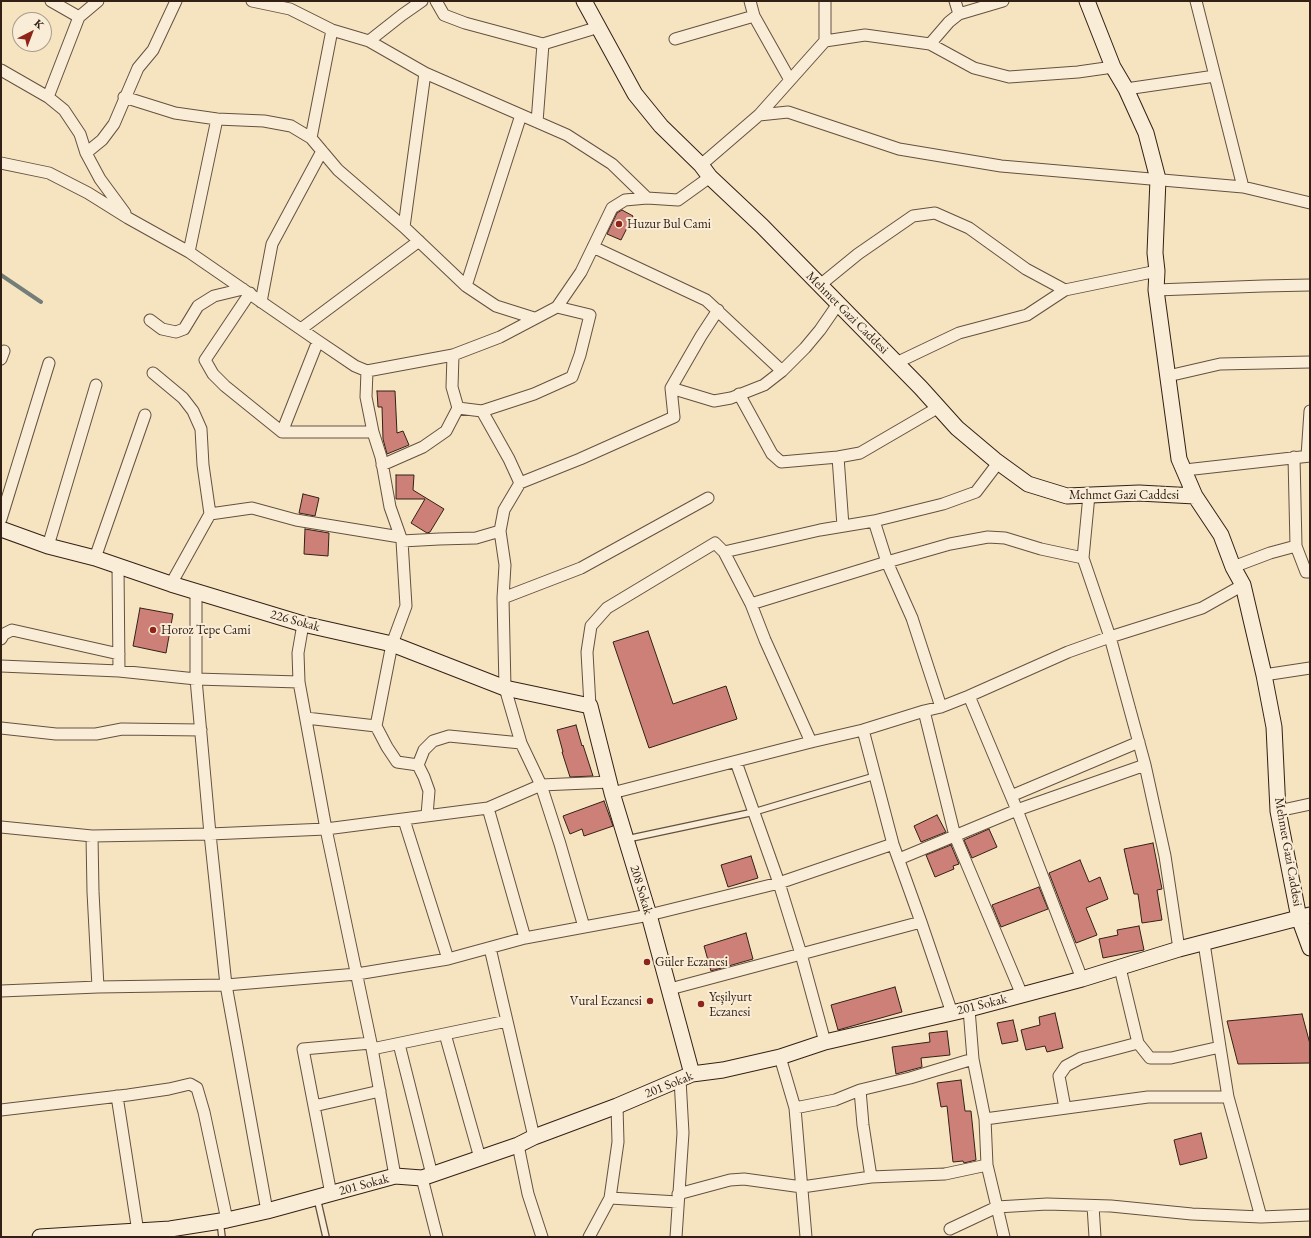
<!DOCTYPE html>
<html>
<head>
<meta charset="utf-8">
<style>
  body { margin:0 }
  #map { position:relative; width:1311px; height:1238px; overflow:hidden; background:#f6e4c1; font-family:"EB Garamond",serif }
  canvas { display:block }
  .frame { position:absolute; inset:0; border:2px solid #332015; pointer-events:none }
  .north { position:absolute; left:12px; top:12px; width:40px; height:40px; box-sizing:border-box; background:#f9edd7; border:1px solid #aa9b89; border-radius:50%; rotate:42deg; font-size:11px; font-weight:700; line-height:16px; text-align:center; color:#332015 }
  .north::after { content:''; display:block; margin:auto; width:14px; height:18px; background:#8f2418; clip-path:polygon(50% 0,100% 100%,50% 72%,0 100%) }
</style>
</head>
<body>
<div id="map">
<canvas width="1311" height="1238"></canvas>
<div class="frame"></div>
<div class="north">K</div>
</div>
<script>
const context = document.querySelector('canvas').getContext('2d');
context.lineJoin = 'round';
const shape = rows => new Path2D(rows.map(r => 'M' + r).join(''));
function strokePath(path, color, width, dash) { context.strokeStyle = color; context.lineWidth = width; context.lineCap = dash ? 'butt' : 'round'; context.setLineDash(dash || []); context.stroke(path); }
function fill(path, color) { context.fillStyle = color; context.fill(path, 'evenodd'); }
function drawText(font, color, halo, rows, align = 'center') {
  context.font = font + ' "EB Garamond",serif'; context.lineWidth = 4; context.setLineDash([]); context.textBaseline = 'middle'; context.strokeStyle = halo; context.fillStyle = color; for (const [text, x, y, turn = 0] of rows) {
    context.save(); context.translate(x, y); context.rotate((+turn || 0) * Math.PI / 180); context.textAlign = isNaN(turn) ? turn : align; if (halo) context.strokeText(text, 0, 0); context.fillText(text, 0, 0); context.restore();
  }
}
const stream = shape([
  [1,275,41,302]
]);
const building = shape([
  [622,210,633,216,621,240,607,234,617,213,622,210],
  [377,391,395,391,397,433,403,431,409,445,387,454,383,439,382,407,378,407,377,391],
  [396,475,414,475,413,490,444,509,430,532,427,533,411,523,425,499,396,499,396,475],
  [303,494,319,498,315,516,299,513,303,494],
  [305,529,329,533,328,556,304,554,305,529],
  [140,608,173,614,166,653,133,646,140,608],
  [648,631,673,704,726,686,737,719,649,748,613,642,648,631],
  [576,725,582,746,583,745,593,776,570,777,562,752,563,752,557,730,576,725],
  [604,801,613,826,584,836,582,829,570,834,563,816,604,801],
  [937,815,946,832,921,842,914,826,937,815],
  [989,829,997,847,972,858,964,840,989,829],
  [1153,843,1162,889,1157,890,1162,920,1142,923,1138,894,1134,894,1124,849,1153,843],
  [951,845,959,864,953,866,954,869,935,877,926,855,951,845],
  [751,856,758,878,728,887,721,865,751,856],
  [1080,860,1089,882,1100,877,1108,899,1086,908,1097,935,1076,943,1049,873,1080,860],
  [1039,887,1048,909,1001,927,992,905,1039,887],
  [1139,926,1144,950,1103,958,1099,939,1118,935,1117,930,1139,926],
  [746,933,753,959,711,971,704,946,746,933],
  [895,987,902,1012,838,1030,831,1005,895,987],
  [1055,1013,1063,1048,1047,1052,1045,1046,1026,1050,1021,1030,1040,1025,1039,1017,1055,1013],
  [1302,1014,1310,1044,1310,1063,1238,1064,1227,1021,1302,1014],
  [1013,1020,1018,1041,1002,1044,997,1023,1013,1020],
  [947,1031,950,1055,921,1058,922,1067,896,1074,892,1047,930,1042,929,1033,947,1031],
  [961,1080,965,1111,971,1111,976,1160,964,1163,963,1161,953,1162,947,1106,941,1107,937,1083,961,1080],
  [1201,1133,1207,1158,1180,1165,1174,1140,1201,1133]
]);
const lane = shape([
  [627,839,754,812,875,776],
  [317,1198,326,1237],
  [220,1221,222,1237]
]);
const street = shape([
  [51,1,79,17],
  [252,1,290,9,332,30,369,41,425,73,567,135,612,164,647,198],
  [436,1,444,15,465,23,543,44,599,27],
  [750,1,754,16,790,80],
  [825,1,825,41],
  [955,1,959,14],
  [1196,1,1243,187],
  [675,39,754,16],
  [369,41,402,15,422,1],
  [930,44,949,22,959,14,1003,1],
  [1,70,48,97,64,110,80,134,86,153,100,179,125,213],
  [1126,89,1215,76],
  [48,97,79,17,98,1],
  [124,97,175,113,217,119,264,121,291,126,311,138,338,170,404,227,466,286,496,306,534,318],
  [759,115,825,41,865,35,930,44,974,68,1009,77,1078,72,1113,67],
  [537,122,543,44],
  [311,138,332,30],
  [86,153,102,140,114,124,138,68,153,50,176,1],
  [1,163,49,173,88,193,128,218,189,252,318,341,355,366,367,371,453,355,500,337,557,307,581,272,612,208,625,200,647,198,678,200,710,177],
  [701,165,759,115,788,112,899,149,1001,166,1243,187,1310,203],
  [404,227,425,73],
  [593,247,706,300,782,371],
  [189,252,217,119],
  [820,285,858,254,913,216,935,213,969,228,1026,269,1065,290],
  [466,286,521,115],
  [1156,290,1263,286,1310,285],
  [250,293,205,360,213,374,225,386,282,432,373,432],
  [261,302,272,244,322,151],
  [150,320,162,329,176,332,184,329,198,306,214,296,243,289],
  [301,329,419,241],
  [453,355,452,387,458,408,482,411,509,459,520,483,504,510,500,531,505,565,503,598,505,688,521,743,541,785,560,844,584,927],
  [1,359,4,351],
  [896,363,959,333,1027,315,1065,290,1157,271],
  [367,371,366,397,373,432,381,457,390,507,402,541,406,606,392,644,376,726,387,747,397,762,418,765,424,777,429,791,427,815],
  [153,373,183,398,193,411,201,429,203,465,210,514,171,584],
  [1168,376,1220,364,1310,362],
  [671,388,714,401,731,398,764,385,782,371,805,348,820,330,838,304],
  [739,394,772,454,781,462,838,457,860,453,939,407],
  [482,411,534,394,572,377,580,355,590,315,557,307],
  [282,432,318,341],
  [1307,456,1310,411],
  [838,457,843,526],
  [1294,457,1296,546],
  [382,465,423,447,446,431,458,408],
  [1185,470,1310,456],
  [520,483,580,459,674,417,671,388,701,336,718,310],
  [1089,495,1083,558,1110,637,1145,765,1165,856,1179,949],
  [210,514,252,508,296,520,400,537],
  [1,519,49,363],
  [874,521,887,562,912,618,941,707],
  [402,541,439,539,476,538,500,531],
  [48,546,96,385],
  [724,552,820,530,874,521,943,504,976,492,998,463],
  [95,558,145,415],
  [118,566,119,671],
  [1233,567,1270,553,1296,546,1306,572,1310,572],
  [196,592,196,679,210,834,226,985,267,1211],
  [503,598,581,568,708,498],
  [751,604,887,562,950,544,988,537,1005,538,1041,549,1083,558],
  [303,624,298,653,299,682,326,829,371,1043,395,1176],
  [1,639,4,634,12,630,119,654],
  [1,666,119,671,196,679,299,682],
  [1264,675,1310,668],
  [969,696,1017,810,1082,979],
  [590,706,587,652,591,626,607,608,715,543,724,552,751,604,765,640,811,742],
  [924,711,955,836,1022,995],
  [306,718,376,726],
  [1,728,56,734,96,734,122,729,201,730],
  [863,730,893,844,921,922,952,1013],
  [736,762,779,883,801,954,825,1042],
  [418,765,424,750,433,741,449,736,521,743],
  [612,793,811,742,863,730,924,711,941,707,969,696,1068,652,1110,637,1202,608,1243,585],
  [1011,796,1139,742],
  [488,808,525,938],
  [1278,811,1310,804],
  [404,820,448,959],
  [1,827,92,836,210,834,326,829,488,808,541,785,610,782],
  [92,836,93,892,98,987],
  [899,859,1017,810,1145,765],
  [1204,943,1220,1047],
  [490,948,534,1137],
  [1120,968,1138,1043,1150,1058,1171,1058,1220,1047,1228,1097],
  [670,989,921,922],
  [1,991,98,987,226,985,357,974,448,959,525,938,649,915,779,883,893,844],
  [969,1009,973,1059,985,1119,987,1165,997,1207,1047,1204,1111,1206,1192,1214,1261,1217,1310,1215],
  [445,1034,480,1158],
  [399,1044,432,1175],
  [372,1049,507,1021],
  [780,1057,795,1108,806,1237],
  [860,1090,910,1078,973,1059],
  [117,1096,138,1232],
  [314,1106,380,1091],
  [795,1108,835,1100,860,1090,863,1125,871,1177,945,1174,987,1165],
  [1065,1108,1059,1076,1066,1066,1081,1058,1138,1043],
  [1,1110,128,1095,169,1089,190,1084,197,1088,204,1112,227,1220],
  [985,1119,1148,1097,1228,1097,1261,1217],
  [518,1145,528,1194,542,1237],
  [422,1178,437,1237],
  [331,1194,303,1049,371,1043],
  [678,1194,730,1180,744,1179,802,1187,871,1177],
  [610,1198,678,1202],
  [1093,1206,1095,1237],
  [950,1229,997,1207,1004,1237],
  [589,1237,610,1198,618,1142,617,1106],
  [676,1237,683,1133,680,1079]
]);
const secondary = shape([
  [584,1,635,94,661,126,701,165,710,177,762,226,921,388,957,428,995,460,1028,484,1067,496,1139,493,1195,496],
  [1087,1,1113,67,1126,89,1146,133,1158,179,1155,253,1157,271,1156,290,1179,459,1195,496,1221,535,1233,567,1243,585,1264,675,1274,727,1278,811,1299,918,1310,948],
  [1,529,48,546,95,558,171,584,303,624,392,644,505,688,590,706,612,793,649,915,692,1074],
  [40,1237,170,1229,227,1220,267,1211,395,1176,422,1178,518,1145,534,1137,617,1106,692,1074,723,1070,780,1057,825,1042,969,1009,1082,979,1179,949,1310,915]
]);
const markers = [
  [619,224,4,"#8f2418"],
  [153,630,4,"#8f2418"],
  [647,962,4,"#8f2418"],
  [650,1001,4,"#8f2418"],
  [701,1004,4,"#8f2418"]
];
const poiNames = [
  ["Huzur Bul Cami",627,224],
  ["Horoz Tepe Cami",161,630],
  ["Güler Eczanesi",655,962],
  ["Yeşilyurt",709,997],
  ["Eczanesi",709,1012],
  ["Vural Eczanesi",642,1001,"right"]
];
const streetNames = [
  ["Mehmet Gazi Caddesi",847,313,45],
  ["Mehmet Gazi Caddesi",1124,495],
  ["226 Sokak",295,621,15],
  ["Mehmet Gazi Caddesi",1288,852,80],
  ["208 Sokak",641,890,73],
  ["201 Sokak",982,1005,-14],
  ["201 Sokak",669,1085,-22],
  ["201 Sokak",364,1185,-15]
];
strokePath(stream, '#747e79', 4);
fill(building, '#cc8078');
strokePath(building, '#332015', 1);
strokePath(lane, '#645140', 8);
strokePath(street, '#645140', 13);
strokePath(secondary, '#332015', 17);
strokePath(lane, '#f9edd7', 5.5);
strokePath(street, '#f9edd7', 11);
strokePath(secondary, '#f9edd7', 15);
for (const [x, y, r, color] of markers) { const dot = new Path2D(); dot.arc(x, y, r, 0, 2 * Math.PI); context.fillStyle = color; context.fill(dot); strokePath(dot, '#f9edd7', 1.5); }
drawText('13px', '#332015', '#f9edd7', poiNames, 'left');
drawText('13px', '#332015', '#f9edd7', streetNames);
</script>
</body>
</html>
